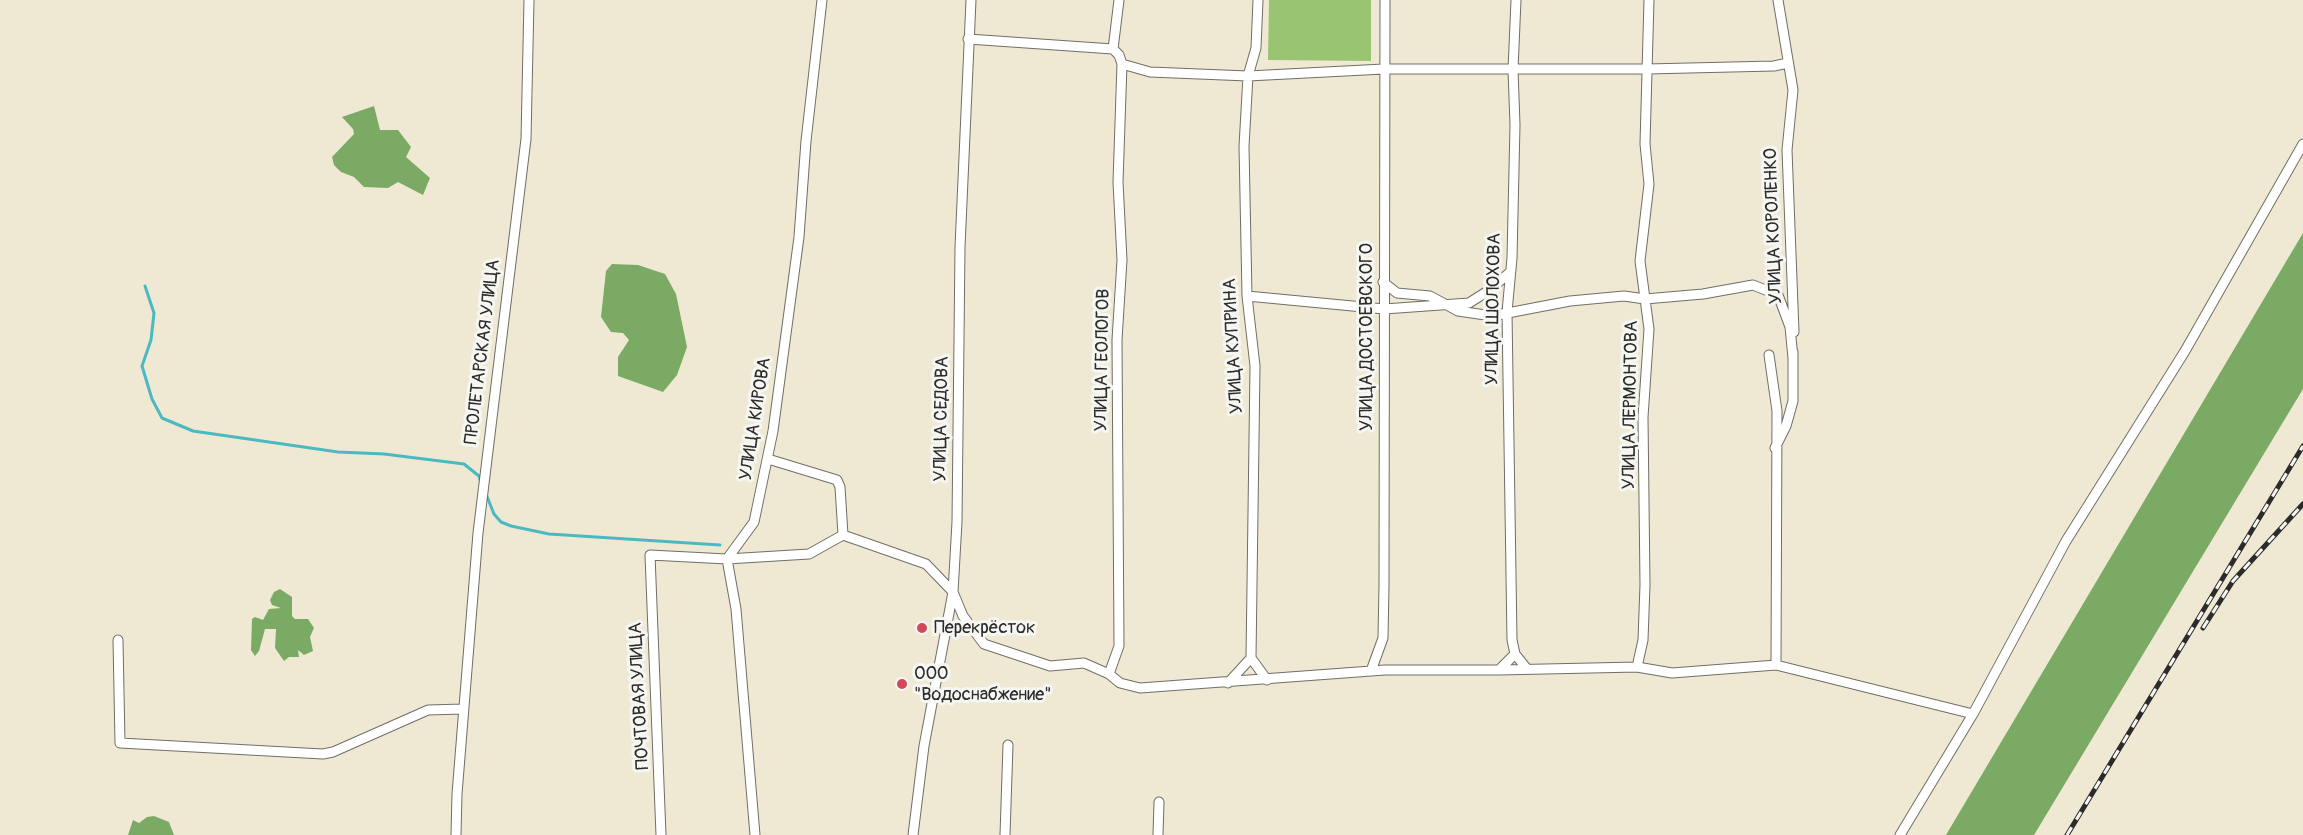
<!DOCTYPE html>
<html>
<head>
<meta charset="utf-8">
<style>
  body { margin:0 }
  canvas { display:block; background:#efe9d3 }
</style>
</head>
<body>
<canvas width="2303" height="835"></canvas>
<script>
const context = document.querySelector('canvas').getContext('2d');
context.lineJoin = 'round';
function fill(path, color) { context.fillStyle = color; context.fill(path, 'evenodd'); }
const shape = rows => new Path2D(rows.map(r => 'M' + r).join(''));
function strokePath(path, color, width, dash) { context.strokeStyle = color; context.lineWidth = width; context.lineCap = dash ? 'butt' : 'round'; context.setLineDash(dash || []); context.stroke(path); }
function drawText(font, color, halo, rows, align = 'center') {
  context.font = font + ' Pangolin,sans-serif'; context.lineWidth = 6; context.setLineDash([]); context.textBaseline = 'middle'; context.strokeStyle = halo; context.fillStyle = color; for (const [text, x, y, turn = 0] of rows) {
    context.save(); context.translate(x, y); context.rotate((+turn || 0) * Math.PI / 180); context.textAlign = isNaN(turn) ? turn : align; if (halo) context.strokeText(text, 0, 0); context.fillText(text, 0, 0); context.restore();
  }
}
const green = shape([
  [1269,0,1371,0,1371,61,1268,60]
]);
const forest = shape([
  [374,106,380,130,398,130,411,147,406,157,430,178,423,195,398,182,388,188,364,187,354,177,341,172,334,165,332,157,354,134,353,129,342,117],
  [2303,233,2303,389,2034,835,1946,835],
  [612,264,638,265,665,274,676,294,687,347,677,375,663,392,618,376,618,357,629,340,623,333,611,332,601,317,606,271],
  [280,589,292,597,292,616,295,619,308,619,314,628,310,637,313,651,304,655,298,650,299,657,289,657,284,661,275,648,276,629,265,629,259,651,255,656,251,650,252,619,255,617,263,620,269,609,281,608,272,605,270,600,274,592],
  [154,816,169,822,174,835,128,835,133,820,139,823,147,817]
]);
const stream = shape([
  [145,286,154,313,151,340,142,366,152,399,162,418,193,431,338,452,384,454,464,464,479,476,481,483],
  [486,494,494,514,501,522,511,526,549,534,720,545]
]);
const street = shape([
  [1778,0,1793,90,1787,150,1794,332],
  [968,39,1113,49,1119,55,1122,64,1118,182,1122,260,1117,340,1119,646,1109,674],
  [1113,49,1119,0],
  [1122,64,1150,72,1248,76,1384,69,1647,69,1774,66,1788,63],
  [1383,282,1397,293,1430,296,1458,311,1492,316,1570,301,1624,296,1645,299,1703,294,1753,285,1778,295,1790,327,1793,358],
  [1247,296,1384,309,1469,303,1491,289,1509,273],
  [1769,355,1777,411,1776,665],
  [1775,448,1786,426,1793,401,1793,352],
  [768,459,837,480,840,487,843,535,926,564,953,592,963,616,984,644,1050,666,1084,663,1109,674,1120,683,1140,688,1385,670,1499,670,1515,654,1527,669],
  [118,640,120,743,323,754,333,752,428,710,463,709],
  [1515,654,1512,640,1507,312,1512,258,1515,125,1513,70,1516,0],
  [1251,658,1267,680],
  [1637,667,1643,640,1645,585,1643,417,1649,329,1640,261,1649,184,1645,144,1649,0],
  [1499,670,1637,667,1672,673,1776,665,1973,714],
  [1371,671,1383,638,1384,586,1385,0],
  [1228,683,1251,658,1255,366,1247,296,1244,146,1248,76,1256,48,1258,0],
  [456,835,457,794,478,533,526,139,529,0],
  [661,835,650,555,727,559,809,554,843,535],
  [755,835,736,609,727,559,754,522,773,431,799,237,806,141,822,0],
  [913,835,924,746,953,592,957,522,960,247,971,0],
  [1005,835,1008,745],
  [1158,835,1159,802],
  [1900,835,1973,714,2066,541,2185,351,2303,144]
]);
const rail = shape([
  [2203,628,2233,581,2303,504],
  [2067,835,2303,446]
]);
const markers = [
  [922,628,6,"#d1495b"],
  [902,684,6,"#d1495b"]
];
const streetNames = [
  ["УЛИЦА КОРОЛЕНКО",1774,226,-92],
  ["УЛИЦА ШОЛОХОВА",1494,309,-89],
  ["УЛИЦА ДОСТОЕВСКОГО",1367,337,-90],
  ["УЛИЦА КУПРИНА",1234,346,-93],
  ["ПРОЛЕТАРСКАЯ УЛИЦА",483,352,-83],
  ["УЛИЦА ГЕОЛОГОВ",1103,360,-89],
  ["УЛИЦА ЛЕРМОНТОВА",1631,405,-89],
  ["УЛИЦА КИРОВА",756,419,-81],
  ["УЛИЦА СЕДОВА",942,419,-89],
  ["ПОЧТОВАЯ УЛИЦА",640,696,-93]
];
const poiNames = [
  ["Перекрёсток",934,628],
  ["ООО",914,674],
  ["\"Водоснабжение\"",914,695]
];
fill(green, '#99c471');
fill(forest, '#7aaa63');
strokePath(stream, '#4bb9c2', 3);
strokePath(street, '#706e66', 11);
strokePath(street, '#fff', 9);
strokePath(rail, '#2b2b2b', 5);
strokePath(rail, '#f6f6f2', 3, [9]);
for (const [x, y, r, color] of markers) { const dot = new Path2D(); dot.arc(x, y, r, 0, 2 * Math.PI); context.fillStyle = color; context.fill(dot); strokePath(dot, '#f6f6f2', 2); }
drawText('18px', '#2b2b2b', '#f6f6f2', streetNames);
drawText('18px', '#2b2b2b', '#f6f6f2', poiNames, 'left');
</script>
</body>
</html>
